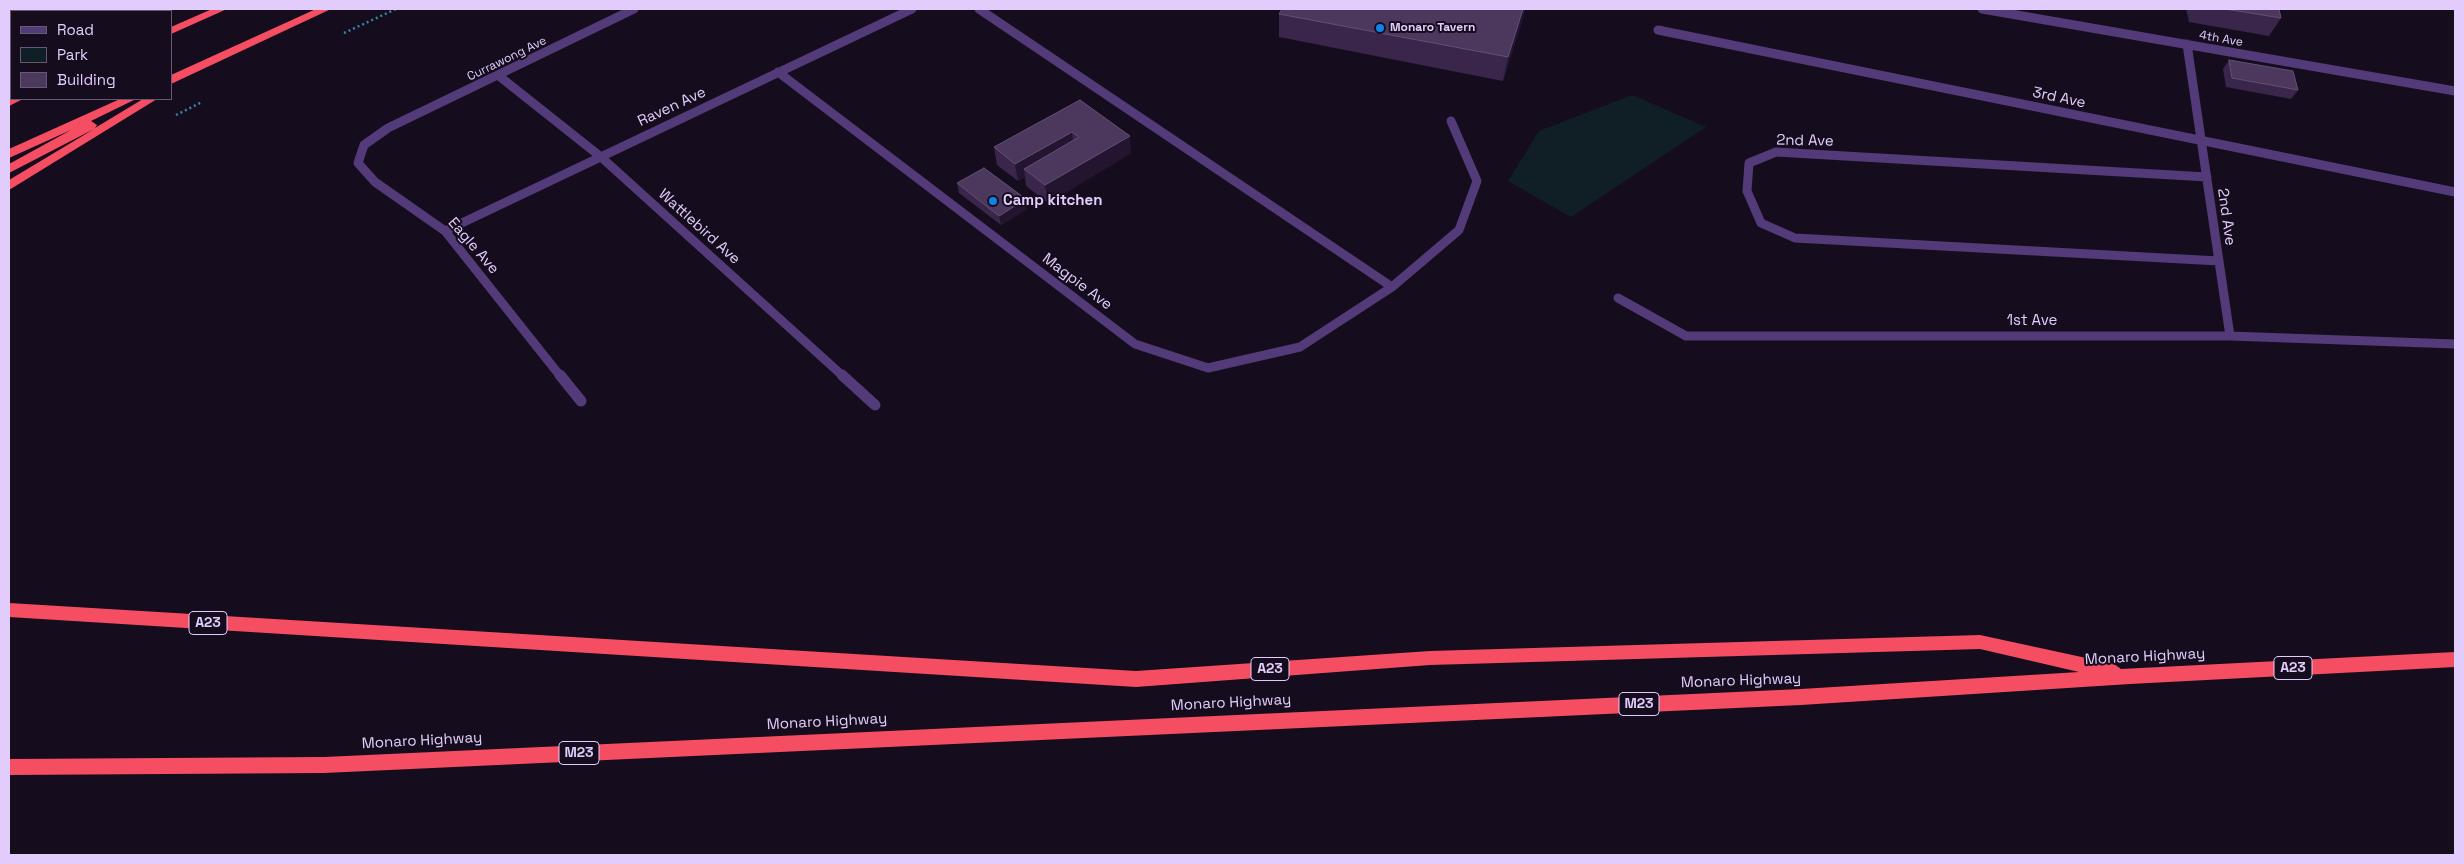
<!DOCTYPE html>
<html>
<head>
<meta charset="utf-8">
<style>
  body { margin:0 }
  #map { position:relative; width:2464px; height:864px; overflow:hidden; background:#150d1d; font-family:"Space Grotesk",sans-serif }
  canvas { display:block }
  .frame { position:absolute; inset:0; border:10px solid #e2ccfc; pointer-events:none }
  .legend { position:absolute; left:10px; top:10px; width:162px; height:90px; box-sizing:border-box; background:#150d1d; border:1px solid #675976; margin:0; padding:6px 9px; list-style:none; font-size:15px; color:#e2ccfc }
  .legend li { display:flex; align-items:center; gap:10px; height:25px }
  .legend b { width:25px; border:1px solid #675976 }
</style>
</head>
<body>
<div id="map">
<canvas width="2464" height="864"></canvas>
<div class="frame"></div>
<ul class="legend">
<li><b style="height:6px;background:#533a79"></b>Road</li>
<li><b style="height:14px;background:#101f26"></b>Park</li>
<li><b style="height:14px;background:#4c385d"></b>Building</li>
</ul>
</div>
<script>
const context = document.querySelector('canvas').getContext('2d');
context.lineJoin = 'round';
function fill(path, color) { context.fillStyle = color; context.fill(path, 'evenodd'); }
const shape = rows => new Path2D(rows.map(r => 'M' + r).join(''));
function strokePath(path, color, width, dash) { context.strokeStyle = color; context.lineWidth = width; context.lineCap = dash ? 'butt' : 'round'; context.setLineDash(dash || []); context.stroke(path); }
function drawText(font, color, halo, rows, align = 'center') {
  context.font = font + ' "Space Grotesk",sans-serif'; context.lineWidth = 4; context.setLineDash([]); context.textBaseline = 'middle'; context.strokeStyle = halo; context.fillStyle = color; for (const [text, x, y, turn = 0] of rows) {
    context.save(); context.translate(x, y); context.rotate((+turn || 0) * Math.PI / 180); context.textAlign = isNaN(turn) ? turn : align; if (halo) context.strokeText(text, 0, 0); context.fillText(text, 0, 0); context.restore();
  }
}
const green = shape([
  [1632,95,1706,127,1571,217,1508,181,1539,131]
]);
const path = shape([
  [96,11,102,9],
  [139,11,140,9],
  [344,33,396,9],
  [176,115,202,102]
]);
const laneFar1 = shape([
  [979,9,1392,287],
  [1982,9,2455,91],
  [1658,30,2455,192],
  [2187,44,2230,336],
  [778,72,1135,344,1208,368,1300,347,1392,287,1459,230,1477,181,1451,121],
  [499,76,601,157,844,377],
  [2207,177,1776,152,1749,163,1747,191,1761,223,1795,238,2219,261],
  [445,231,912,9],
  [1618,298,1686,336,2230,336,2455,344],
  [561,377,445,231,375,182,358,163,364,145,388,128,634,9]
]);
const lane = shape([
  [560,375,581,401],
  [842,375,875,405]
]);
const street = shape([
  [40,11,45,9],
  [9,25,11,24]
]);
const highway = shape([
  [212,9,227,9,171,34,171,27,212,9],
  [316,9,331,9,171,84,171,75,316,9],
  [11,97,11,99,23,99,9,106,9,98,11,97],
  [120,99,136,99,91,121,97,125,95,128,143,99,157,99,9,190,9,180,94,129,9,173,9,164,71,130,9,158,9,149,120,99],
  [9,603,1136,671,1430,651,1980,635,2114,664,2121,669,2455,652,2455,667,2130,684,1801,705,324,773,9,775,9,759,324,757,1801,689,2079,672,1980,649,1430,665,1136,687,9,617,9,603]
]);
const wall = shape([
  [1282,9,1525,9,1523,18,1503,81,1279,37,1279,14],
  [2186,9,2279,9,2281,18,2269,36,2189,22],
  [2229,60,2298,90,2291,99,2226,87,2223,69],
  [1080,100,1131,153,1048,203,1026,186,1025,177,1018,181,997,165,994,147],
  [957,183,1027,209,1001,225,959,193]
]);
const shadedWall = shape([
  [1523,9,1525,9,1523,18,1503,81,1508,57],
  [1072,132,1074,149,1024,169,1025,177,1018,181,1015,164],
  [1130,136,1131,153,1048,203,1045,185],
  [1026,199,1027,209,1001,225,999,216]
]);
const building = shape([
  [1282,9,1523,9,1508,57,1279,14,1282,9],
  [2225,9,2279,9,2281,18,2225,9],
  [2229,60,2293,71,2298,90,2232,78,2229,60],
  [1080,100,1130,136,1045,185,1024,169,1079,137,1072,132,1015,164,994,147,1080,100],
  [984,168,1026,199,999,216,957,183,984,168]
]);
const markers = [
  [1380,28,5,"#0e84e6"],
  [993,201,5,"#0e84e6"]
];
const farPoinames = [
  ["Monaro Tavern",1390,28]
];
const farStreetnames = [
  ["4th Ave",2221,39,10],
  ["Currawong Ave",507,59,-26]
];
const shields = [
  [208,623,38],
  [2293,668,38],
  [1270,669,38],
  [1639,704,40],
  [579,753,40]
];
const shieldNames = [
  ["A23",208,623],
  ["A23",2293,668],
  ["A23",1270,669],
  ["M23",1639,704],
  ["M23",579,753]
];
const streetNames = [
  ["3rd Ave",2059,98,12],
  ["Raven Ave",672,107,-25],
  ["2nd Ave",1805,141,1],
  ["2nd Ave",2226,217,82],
  ["Wattlebird Ave",699,227,42],
  ["Eagle Ave",473,246,49],
  ["Magpie Ave",1077,282,37],
  ["1st Ave",2032,321],
  ["Monaro Highway",2145,657,-3],
  ["Monaro Highway",1741,681,-2],
  ["Monaro Highway",1231,703,-3],
  ["Monaro Highway",827,722,-3],
  ["Monaro Highway",422,741,-3]
];
const poiNames = [
  ["Camp kitchen",1003,201]
];
fill(green, '#101f26');
strokePath(path, '#3486a8', 2.5, [2, 3]);
strokePath(laneFar1, '#533a79', 9);
strokePath(lane, '#533a79', 11);
strokePath(street, '#533a79', 9);
fill(highway, '#f54e63');
fill(wall, '#3a264a');
fill(shadedWall, '#231530');
fill(building, '#4c385d');
strokePath(building, '#634f76', 1);
for (const [x, y, r, color] of markers) { const dot = new Path2D(); dot.arc(x, y, r, 0, 2 * Math.PI); context.fillStyle = color; context.fill(dot); strokePath(dot, '#150d1d', 2); }
drawText('bold 12px', '#e2ccfc', '#150d1d', farPoinames, 'left');
drawText('12px', '#e2ccfc', '#150d1d', farStreetnames);
for (const [x, y, w] of shields) { const box = new Path2D(); box.roundRect(x - w / 2, y - 11.5, w, 23, 4); context.fillStyle = '#150d1d'; context.fill(box); strokePath(box, '#e2ccfc', 1); }
drawText('bold 14px', '#e2ccfc', null, shieldNames);
drawText('15px', '#e2ccfc', '#150d1d', streetNames);
drawText('bold 15px', '#e2ccfc', '#150d1d', poiNames, 'left');
</script>
</body>
</html>
